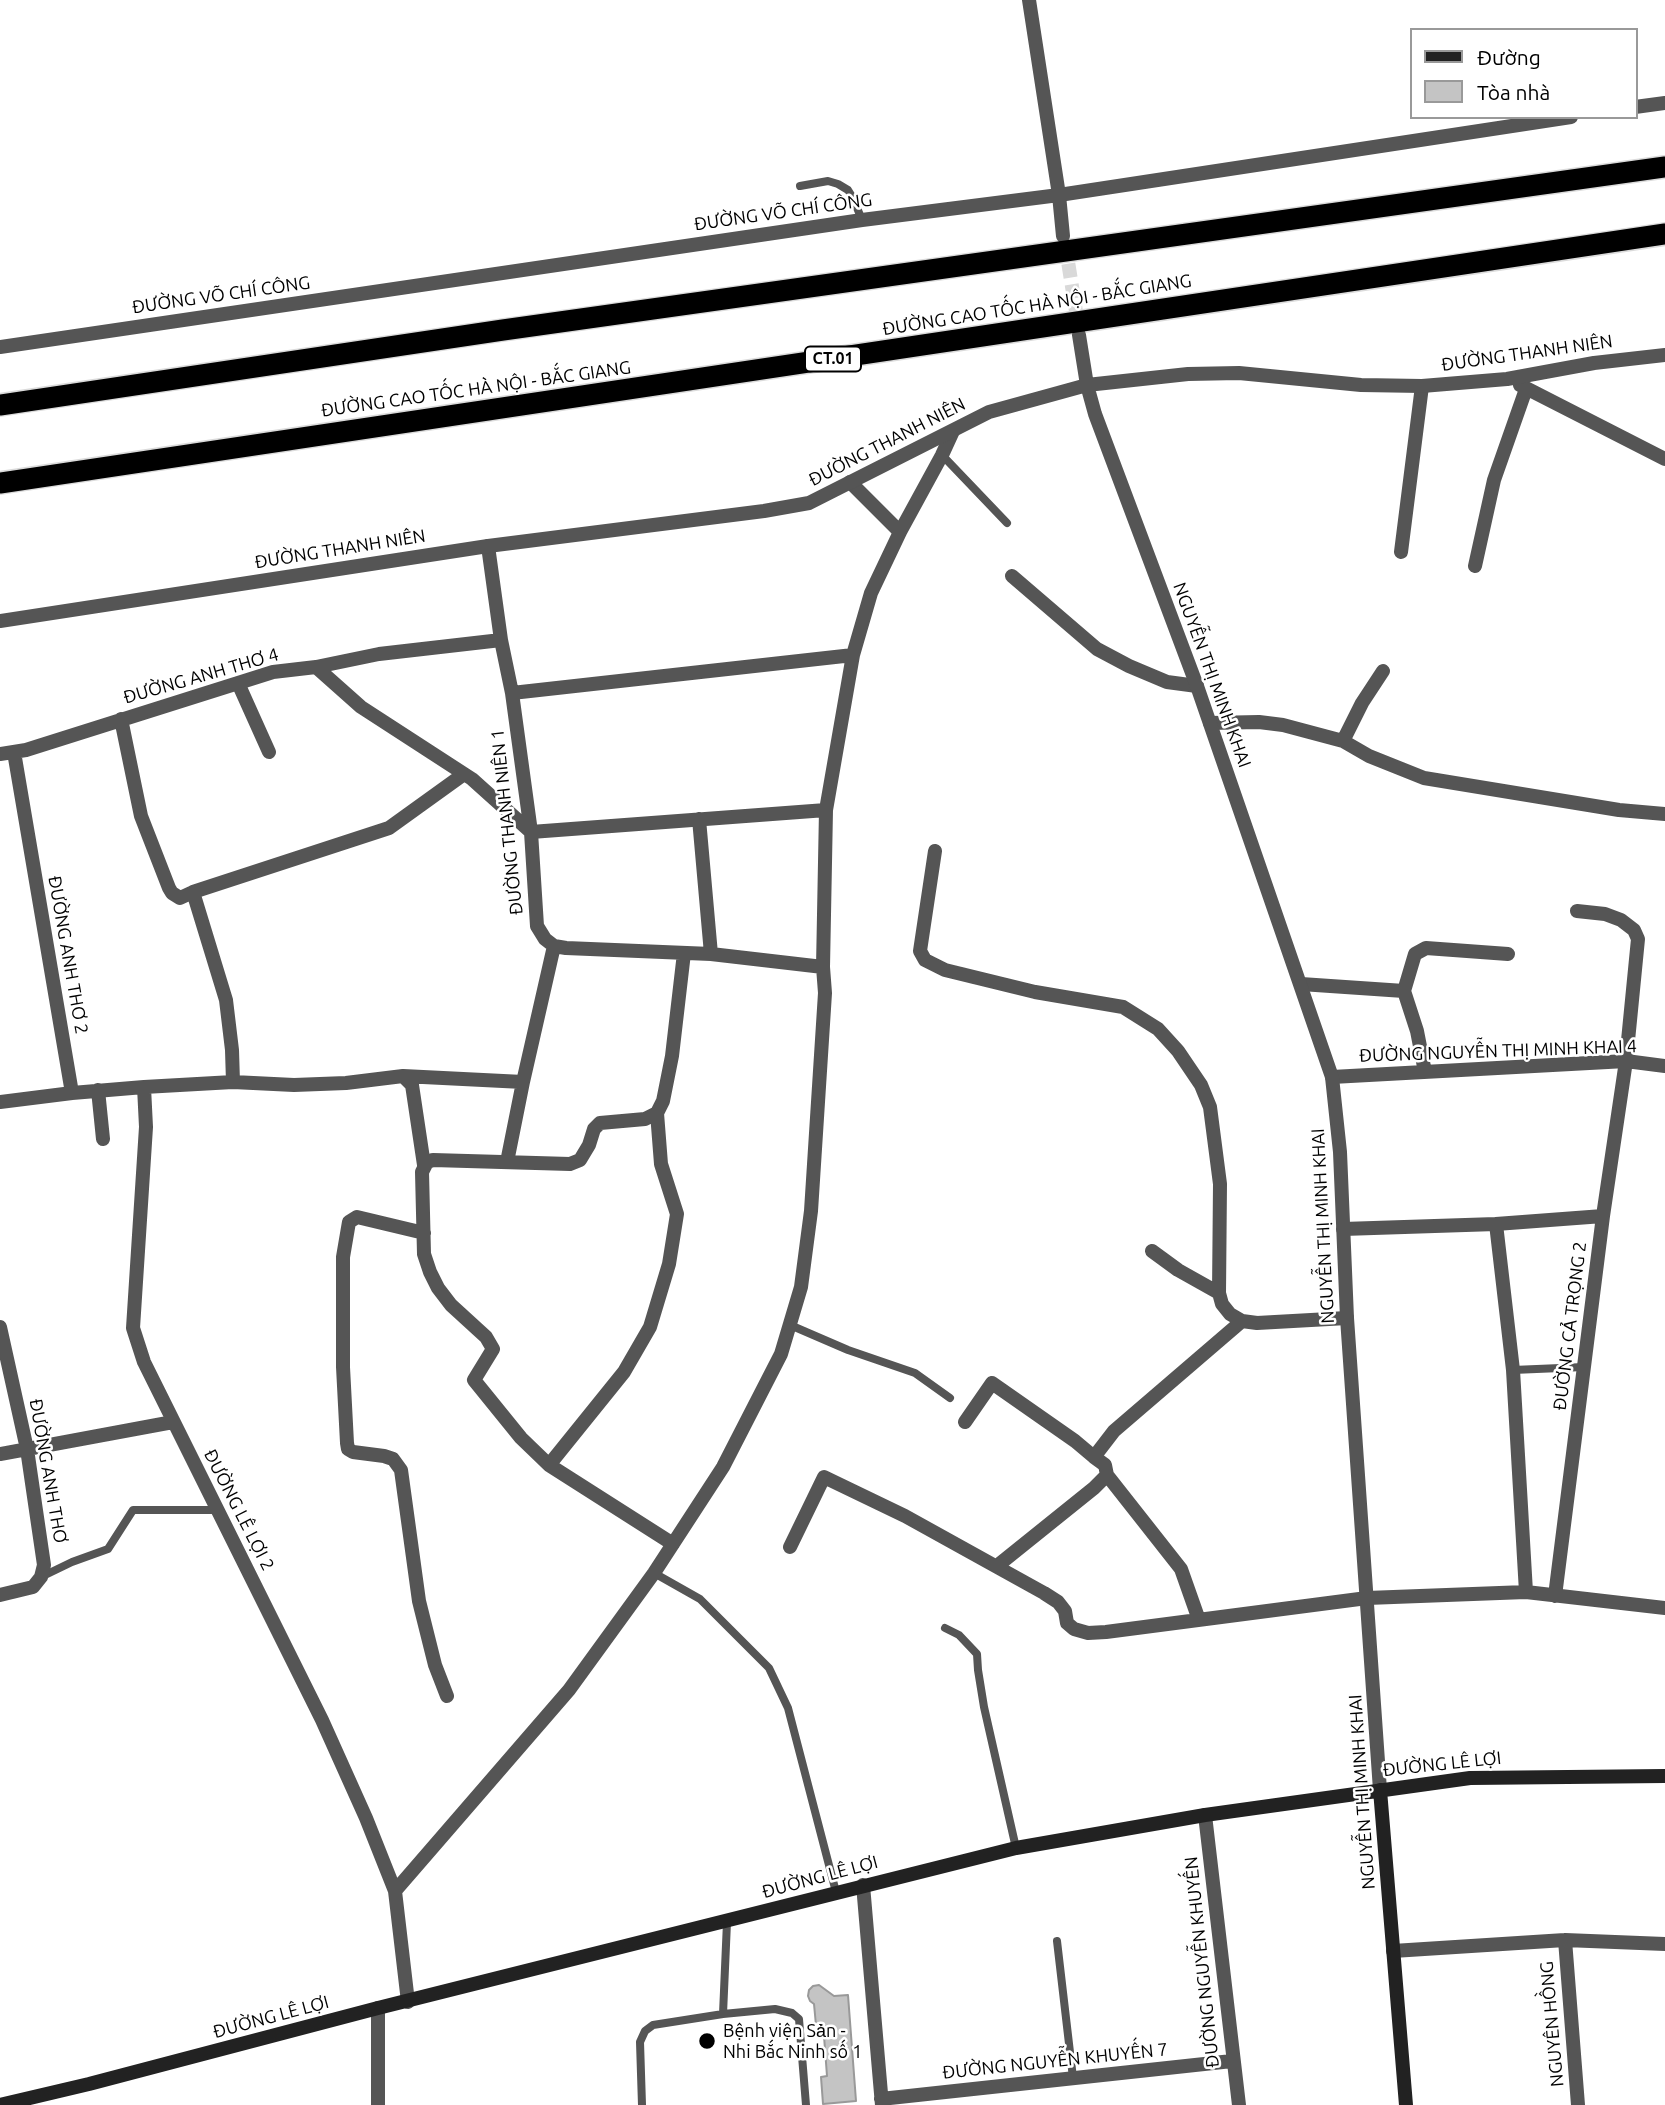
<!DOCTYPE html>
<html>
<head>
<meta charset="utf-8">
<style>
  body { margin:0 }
  #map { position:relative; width:1665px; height:2105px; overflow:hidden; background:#fff; font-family:Ubuntu,sans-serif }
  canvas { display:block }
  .legend { position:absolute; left:1410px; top:28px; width:228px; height:91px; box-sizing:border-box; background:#fff; border:2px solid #999; margin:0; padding:9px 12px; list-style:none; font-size:21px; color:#000 }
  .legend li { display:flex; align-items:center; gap:14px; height:35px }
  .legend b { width:35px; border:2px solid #999 }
</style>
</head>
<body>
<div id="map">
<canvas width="1665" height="2105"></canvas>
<ul class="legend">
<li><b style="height:9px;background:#222"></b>Đường</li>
<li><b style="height:19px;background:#c4c4c4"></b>Tòa nhà</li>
</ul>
</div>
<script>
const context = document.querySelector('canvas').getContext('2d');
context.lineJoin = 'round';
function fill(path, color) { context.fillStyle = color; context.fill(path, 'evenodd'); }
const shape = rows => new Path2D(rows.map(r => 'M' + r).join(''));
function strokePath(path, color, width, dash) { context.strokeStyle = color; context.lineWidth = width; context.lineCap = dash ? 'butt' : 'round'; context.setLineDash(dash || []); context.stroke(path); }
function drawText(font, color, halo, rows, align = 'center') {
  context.font = font + ' Ubuntu,sans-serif'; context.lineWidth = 5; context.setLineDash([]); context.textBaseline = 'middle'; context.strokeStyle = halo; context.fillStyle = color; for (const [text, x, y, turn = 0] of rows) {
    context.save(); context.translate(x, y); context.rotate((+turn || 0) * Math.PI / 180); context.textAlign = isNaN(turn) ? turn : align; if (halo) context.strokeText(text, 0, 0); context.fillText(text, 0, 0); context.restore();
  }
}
const building = shape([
  [819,1985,834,1996,848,1995,856,2101,823,2104,821,2077,827,2076,824,2036,817,2036,814,2004,810,2001,808,1996,809,1990,813,1986,819,1985]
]);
const tertiaryTunnel = shape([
  [1065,243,1079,330]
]);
const service = shape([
  [800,186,828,181,838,184,848,190,853,198,862,220],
  [942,455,1007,523],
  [790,1325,848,1350,915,1373,950,1398],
  [1513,1370,1584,1367],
  [654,1573,700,1599,769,1668,788,1708,836,1892],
  [41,1577,72,1562,108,1549,133,1510,217,1510],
  [945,1628,959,1635,977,1654,978,1670,984,1707,1016,1848],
  [1057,1941,1073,2078],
  [723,2014,727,1922],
  [642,2105,640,2042,645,2031,653,2025,723,2014,775,2009,792,2013,799,2019,806,2105]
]);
const minor = shape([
  [1520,385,1665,459],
  [850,482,900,532],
  [488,546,501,640,512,693,531,832,537,926,545,939,554,946,566,948,711,954,823,967],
  [1401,552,1422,386],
  [1475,566,1494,480,1526,389],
  [1012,576,1097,649,1129,666,1167,682,1197,686],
  [316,667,361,707,472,779,531,832,826,810],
  [238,683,269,752],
  [512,693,853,655],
  [121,719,141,816,169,888,172,893,180,898,193,892,226,1000,232,1050,233,1082,144,1087],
  [1210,723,1259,722,1283,725,1343,741,1369,756,1424,778,1619,810,1665,814],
  [1343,741,1362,703,1383,671],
  [0,754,26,750,273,672,316,667,379,654,501,640],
  [699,819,711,954],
  [935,851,920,951,925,960,945,970,1035,992,1123,1007,1158,1029,1178,1051,1201,1085,1210,1107,1220,1184,1219,1293,1222,1304,1230,1314,1242,1321,1257,1323,1347,1318],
  [193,892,389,828,464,774],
  [1301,984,1404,991],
  [1425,1072,1417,1031,1404,991,1415,954,1426,948,1508,954],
  [403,1076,523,1082],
  [1332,1077,1626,1061,1665,1066],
  [233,1082,294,1085,346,1083,403,1076,412,1085,424,1165],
  [98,1090,103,1139],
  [72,1093,144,1087,146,1127,133,1328,144,1362,322,1720,366,1818,395,1891,408,2002],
  [0,1102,72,1093,14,752],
  [507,1162,523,1082,554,946],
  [1496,1224,1513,1370,1526,1592],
  [1343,1229,1496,1224,1603,1216],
  [424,1233,357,1217,349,1222,343,1257,343,1367,347,1443,348,1449,353,1452,384,1456,393,1459,401,1470,419,1601,435,1665,447,1696],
  [1152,1251,1178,1270,1219,1293],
  [0,1327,27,1449,44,1565,41,1577,33,1587,0,1595],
  [965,1422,992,1383,1075,1441,1094,1457],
  [0,1454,173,1422],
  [549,1465,624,1372,650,1327,669,1264,677,1214,661,1164,657,1113],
  [1107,1475,1181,1569,1199,1620],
  [673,1544,549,1465,521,1438,474,1380,493,1349,486,1337,451,1305,438,1288,430,1272,424,1254,422,1172,427,1162,433,1160,570,1164,580,1160,589,1145,594,1129,600,1123,645,1119,657,1113,663,1101,672,1056,684,953],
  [790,1547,824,1477,905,1516,1044,1593,1058,1602,1065,1611,1067,1623,1074,1629,1088,1633,1106,1632,1367,1598,1526,1592,1665,1608],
  [997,1566,1094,1488,1107,1475,1105,1465,1094,1457,1114,1431,1242,1321],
  [1555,1596,1603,1216,1626,1061,1638,939,1634,930,1621,920,1605,914,1577,911],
  [1205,1815,1239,2105],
  [863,1885,882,2105],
  [395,1891,569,1690,654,1573,723,1467,781,1354,801,1287,811,1211,825,993,823,967,826,810,853,655,871,593,900,532,942,455,953,431],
  [1565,1940,1578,2105],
  [1393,1951,1565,1940,1665,1944],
  [378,2008,378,2105],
  [881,2099,1232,2061]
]);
const tertiary = shape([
  [1029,0,1059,195,1063,236],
  [1635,107,1665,103],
  [1079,335,1087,385,1095,414,1197,686,1332,1077,1340,1152,1347,1318,1380,1790],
  [0,347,862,220,1059,195,1571,117],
  [0,621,488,546,764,511,809,503,989,412,1087,385,1188,374,1239,373,1361,385,1422,386,1507,379,1594,363,1665,355]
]);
const secondary = shape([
  [1380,1790,1406,2105],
  [0,2105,89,2084,378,2008,1016,1848,1205,1815,1470,1778,1665,1776]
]);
const motorway = shape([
  [0,405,503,330,1665,167],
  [0,483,1665,234]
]);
const markers = [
  [707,2041,9,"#000"]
];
const shields = [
  [833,359,56]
];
const shieldNames = [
  ["CT.01",833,359]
];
const streetNames = [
  ["ĐƯỜNG VÕ CHÍ CÔNG",783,212,-8],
  ["ĐƯỜNG VÕ CHÍ CÔNG",221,295,-8],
  ["ĐƯỜNG CAO TỐC HÀ NỘI - BẮC GIANG",1037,305,-9],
  ["ĐƯỜNG THANH NIÊN",1527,353,-8],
  ["ĐƯỜNG CAO TỐC HÀ NỘI - BẮC GIANG",476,389,-8],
  ["ĐƯỜNG THANH NIÊN",887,442,-27],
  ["ĐƯỜNG THANH NIÊN",340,549,-9],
  ["NGUYỄN THỊ MINH KHAI",1212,675,70],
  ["ĐƯỜNG ANH THƠ 4",201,676,-16],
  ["ĐƯỜNG THANH NIÊN 1",507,822,-96],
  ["ĐƯỜNG ANH THƠ 2",68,955,80],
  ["ĐƯỜNG NGUYỄN THỊ MINH KHAI 4",1498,1051,-2],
  ["NGUYỄN THỊ MINH KHAI",1323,1226,-93],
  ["ĐƯỜNG CẢ TRỌNG 2",1570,1326,-83],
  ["ĐƯỜNG ANH THƠ",48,1471,80],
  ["ĐƯỜNG LÊ LỢI 2",239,1510,63],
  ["ĐƯỜNG LÊ LỢI",1442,1764,-6],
  ["NGUYỄN THỊ MINH KHAI",1362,1792,-94],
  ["ĐƯỜNG LÊ LỢI",820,1877,-15],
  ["ĐƯỜNG NGUYỄN KHUYẾN",1202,1962,-96],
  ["ĐƯỜNG LÊ LỢI",271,2017,-15],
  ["NGUYÊN HỒNG",1552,2024,-95],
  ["ĐƯỜNG NGUYỄN KHUYẾN 7",1055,2061,-6]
];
const poiNames = [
  ["Bệnh viện Sản -",723,2031],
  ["Nhi Bắc Ninh số 1",723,2052]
];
fill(building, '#c4c4c4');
strokePath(building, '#999', 2);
strokePath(tertiaryTunnel, '#d9d9d9', 14, [14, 7]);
strokePath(motorway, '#dbdbdb', 24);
strokePath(service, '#555', 8);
strokePath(minor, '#555', 14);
strokePath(tertiary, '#555', 14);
strokePath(secondary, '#222', 14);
strokePath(motorway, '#000', 21);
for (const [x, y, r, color] of markers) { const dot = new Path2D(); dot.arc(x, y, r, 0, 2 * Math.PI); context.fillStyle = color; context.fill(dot); strokePath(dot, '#fff', 2.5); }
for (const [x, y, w] of shields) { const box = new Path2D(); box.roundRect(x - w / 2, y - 12.5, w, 25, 5); context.fillStyle = '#fff'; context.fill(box); strokePath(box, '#000', 2); }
drawText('bold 16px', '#000', null, shieldNames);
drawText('18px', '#000', '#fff', streetNames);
drawText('18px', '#000', '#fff', poiNames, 'left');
</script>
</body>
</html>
